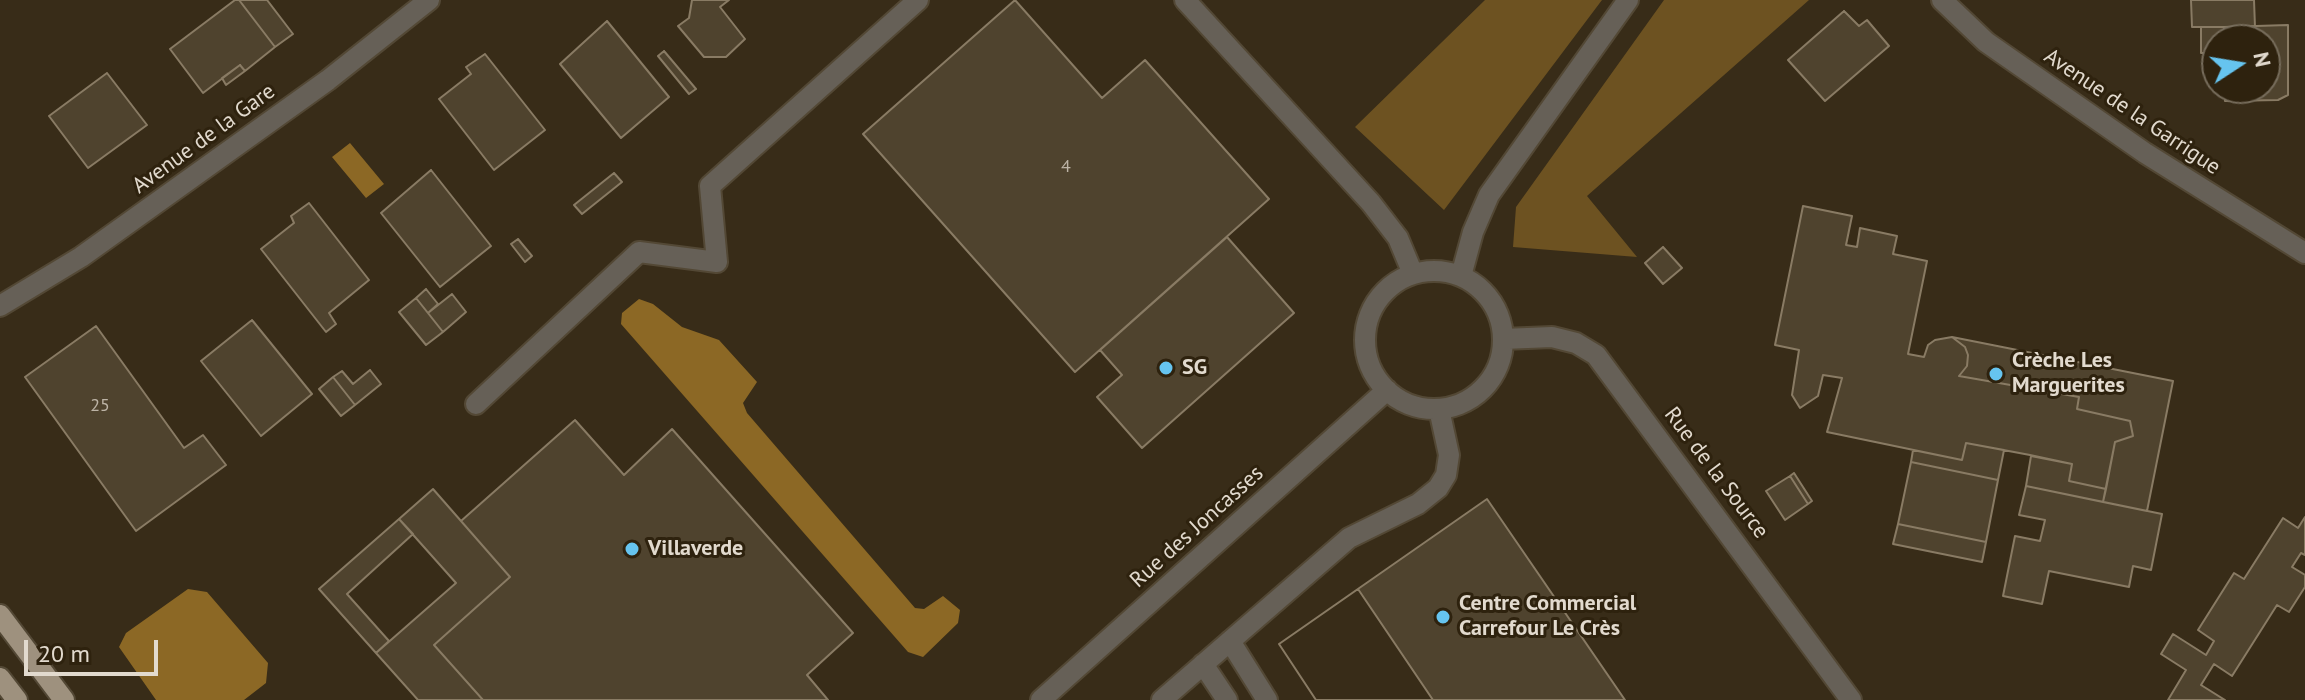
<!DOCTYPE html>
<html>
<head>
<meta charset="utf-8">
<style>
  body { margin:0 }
  #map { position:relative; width:2305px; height:700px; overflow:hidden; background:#382c18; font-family:"PT Sans",sans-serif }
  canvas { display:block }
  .north { position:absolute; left:2201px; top:24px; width:80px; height:80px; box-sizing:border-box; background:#2e220e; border:2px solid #766c5b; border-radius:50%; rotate:78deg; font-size:22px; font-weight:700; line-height:32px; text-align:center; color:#e2dace }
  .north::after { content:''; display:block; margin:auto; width:28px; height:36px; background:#66c4ef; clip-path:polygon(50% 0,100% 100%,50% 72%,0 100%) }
  .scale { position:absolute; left:24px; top:640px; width:134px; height:36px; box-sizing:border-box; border:4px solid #e2dace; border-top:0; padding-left:10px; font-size:24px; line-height:28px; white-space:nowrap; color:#e2dace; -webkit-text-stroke:6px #2e220e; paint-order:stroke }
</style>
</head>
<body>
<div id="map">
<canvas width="2305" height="700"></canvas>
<div class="north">N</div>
<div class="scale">20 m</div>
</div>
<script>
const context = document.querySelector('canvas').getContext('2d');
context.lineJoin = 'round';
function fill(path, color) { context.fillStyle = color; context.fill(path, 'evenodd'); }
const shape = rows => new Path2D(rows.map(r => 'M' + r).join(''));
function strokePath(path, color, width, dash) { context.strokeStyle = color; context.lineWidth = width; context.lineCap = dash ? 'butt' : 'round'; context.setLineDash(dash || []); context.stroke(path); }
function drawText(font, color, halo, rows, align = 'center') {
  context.font = font + ' "PT Sans",sans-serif'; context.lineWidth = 6; context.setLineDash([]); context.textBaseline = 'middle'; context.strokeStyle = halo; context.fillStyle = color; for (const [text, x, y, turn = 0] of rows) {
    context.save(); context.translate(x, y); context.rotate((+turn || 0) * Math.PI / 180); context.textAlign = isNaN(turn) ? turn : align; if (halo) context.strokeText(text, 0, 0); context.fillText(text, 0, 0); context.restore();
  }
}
const green = shape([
  [1485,0,1602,0,1444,210,1355,127],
  [1664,0,1809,0,1587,196,1637,257,1513,247,1516,207]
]);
const water = shape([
  [350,143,384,184,366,198,332,157],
  [639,299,653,304,682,327,719,340,757,382,743,403,747,413,915,608,924,609,943,596,960,610,958,623,923,657,908,652,621,324,622,313],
  [188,589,207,592,268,663,266,683,244,700,156,700,119,647,126,633]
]);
const building = shape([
  [235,0,239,0,275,47,245,71,240,65,203,93,170,49,235,0],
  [239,0,267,0,293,34,275,47,239,0],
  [692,0,729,0,720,7,745,39,726,57,704,57,678,26,689,18,692,0],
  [1015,0,1102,98,1145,60,1269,199,1075,372,863,134,1015,0],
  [2191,0,2254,0,2255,27,2192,27,2191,0],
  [1844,11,1859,26,1867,20,1889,46,1825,101,1788,60,1844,11],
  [607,21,669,97,621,138,560,64,607,21],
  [2288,25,2288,95,2278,100,2225,101,2225,88,2265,88,2265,40,2224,40,2224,27,2288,25],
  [2201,27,2224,27,2224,40,2217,40,2217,53,2201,53,2201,27],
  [664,51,696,89,689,94,658,56,664,51],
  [485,54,545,130,494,170,439,99,471,74,466,67,485,54],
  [240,65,245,71,226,85,222,78,240,65],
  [107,73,147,125,88,168,49,116,107,73],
  [431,170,491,246,440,287,381,213,431,170],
  [614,173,622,182,582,214,574,205,614,173],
  [309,203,369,280,329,313,336,324,326,332,261,249,294,223,291,216,309,203],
  [1803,206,1852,216,1846,245,1857,247,1860,228,1897,236,1893,254,1927,261,1908,354,1924,357,1928,345,1935,340,1952,337,1965,347,1968,355,1967,366,1959,376,2079,397,2077,409,2130,421,2133,436,2115,442,2106,489,2069,481,2072,464,2030,455,1966,443,1962,460,1827,432,1842,378,1823,375,1818,396,1800,408,1792,395,1799,350,1775,345,1803,206],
  [1227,237,1294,313,1142,448,1097,397,1122,375,1100,350,1227,237],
  [518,239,532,256,525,262,511,244,518,239],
  [1663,247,1682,268,1663,284,1645,263,1663,247],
  [426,289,438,304,428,313,416,298,426,289],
  [452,294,466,312,443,332,428,313,452,294],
  [416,298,443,332,426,345,399,312,416,298],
  [252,320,312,394,261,436,201,361,252,320],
  [96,326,184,448,203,435,226,465,136,531,25,377,96,326],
  [1952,337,2173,381,2147,511,2103,502,2115,442,2133,436,2130,421,2077,409,2079,397,1959,376,1967,366,1968,355,1965,347,1952,337],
  [370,370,381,384,355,405,333,377,342,371,353,384,370,370],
  [333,377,355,405,341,416,319,389,333,377],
  [575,420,624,475,672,429,853,633,807,675,828,700,483,700,434,645,510,577,461,521,575,420],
  [1966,443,2004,450,1998,480,1911,462,1913,450,1962,460,1966,443],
  [2031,456,2072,464,2069,481,2106,489,2103,502,2026,486,2031,456],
  [1911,462,1998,480,1986,542,1898,524,1911,462],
  [1794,473,1812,501,1808,504,1790,476,1794,473],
  [1790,476,1808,504,1785,520,1766,491,1790,476],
  [2026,486,2162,514,2151,570,2133,566,2129,587,2049,571,2042,604,2003,596,2015,536,2040,541,2045,520,2019,515,2026,486],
  [433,489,510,577,434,645,483,700,418,700,376,653,456,583,399,519,433,489],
  [1487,499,1625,700,1316,700,1279,644,1487,499],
  [2305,517,2305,555,2301,553,2292,567,2305,575,2305,587,2289,612,2277,605,2232,676,2214,664,2201,685,2225,700,2168,700,2186,670,2161,654,2173,634,2206,655,2214,641,2198,630,2234,573,2244,579,2283,518,2298,528,2305,517],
  [399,519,413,534,347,594,389,641,376,653,319,589,399,519],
  [1898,524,1986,542,1982,562,1893,544,1898,524],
  [1358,589,1433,700,1316,700,1279,644,1358,589]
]);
const minor = shape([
  [1185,0,1371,203,1398,238,1413,274],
  [1942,0,1986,42,2145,153,2305,253],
  '1365 340a69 69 0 1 1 138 0a69 69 0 1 1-138 0Z',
  [1461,276,1473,232,1489,195,1628,0],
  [0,306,81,257,328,80,429,0],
  [1503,339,1552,337,1576,343,1596,355,1851,700],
  [476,404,639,252,717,262,710,186,918,0],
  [1230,641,1267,700],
  [1203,664,1227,700],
  [1041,700,1387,390],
  [1162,700,1349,538,1418,504,1438,488,1446,475,1449,455,1439,409]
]);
const major = shape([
  [0,615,64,700],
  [0,678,17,700]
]);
const markers = [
  [1166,368,8,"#66c4ef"],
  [1996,374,8,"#66c4ef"],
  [632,549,8,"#66c4ef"],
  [1443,617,8,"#66c4ef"]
];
const numberNames = [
  ["4",1066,167],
  ["25",100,406]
];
const streetNames = [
  ["Avenue de la Garrigue",2132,112,34],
  ["Avenue de la Gare",204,139,-36],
  ["Rue de la Source",1716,473,53],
  ["Rue des Joncasses",1197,527,-42]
];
const poiNames = [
  ["Crèche Les",2012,361],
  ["Marguerites",2012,386],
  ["SG",1182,368],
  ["Villaverde",648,549],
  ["Centre Commercial",1459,604],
  ["Carrefour Le Crès",1459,629]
];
fill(green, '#6d5221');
fill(water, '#8c6825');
fill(building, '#4f432e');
strokePath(building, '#897b64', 2);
strokePath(minor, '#534835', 24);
strokePath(major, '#534835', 24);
strokePath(minor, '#666057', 20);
strokePath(major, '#9e917e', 20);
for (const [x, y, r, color] of markers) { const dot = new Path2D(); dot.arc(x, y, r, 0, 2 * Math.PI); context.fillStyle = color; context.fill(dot); strokePath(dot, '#2e220e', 3); }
drawText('18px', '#bdb4a6', null, numberNames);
drawText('22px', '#e2dace', '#2e220e', streetNames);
drawText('bold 22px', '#e2dace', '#2e220e', poiNames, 'left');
</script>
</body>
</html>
